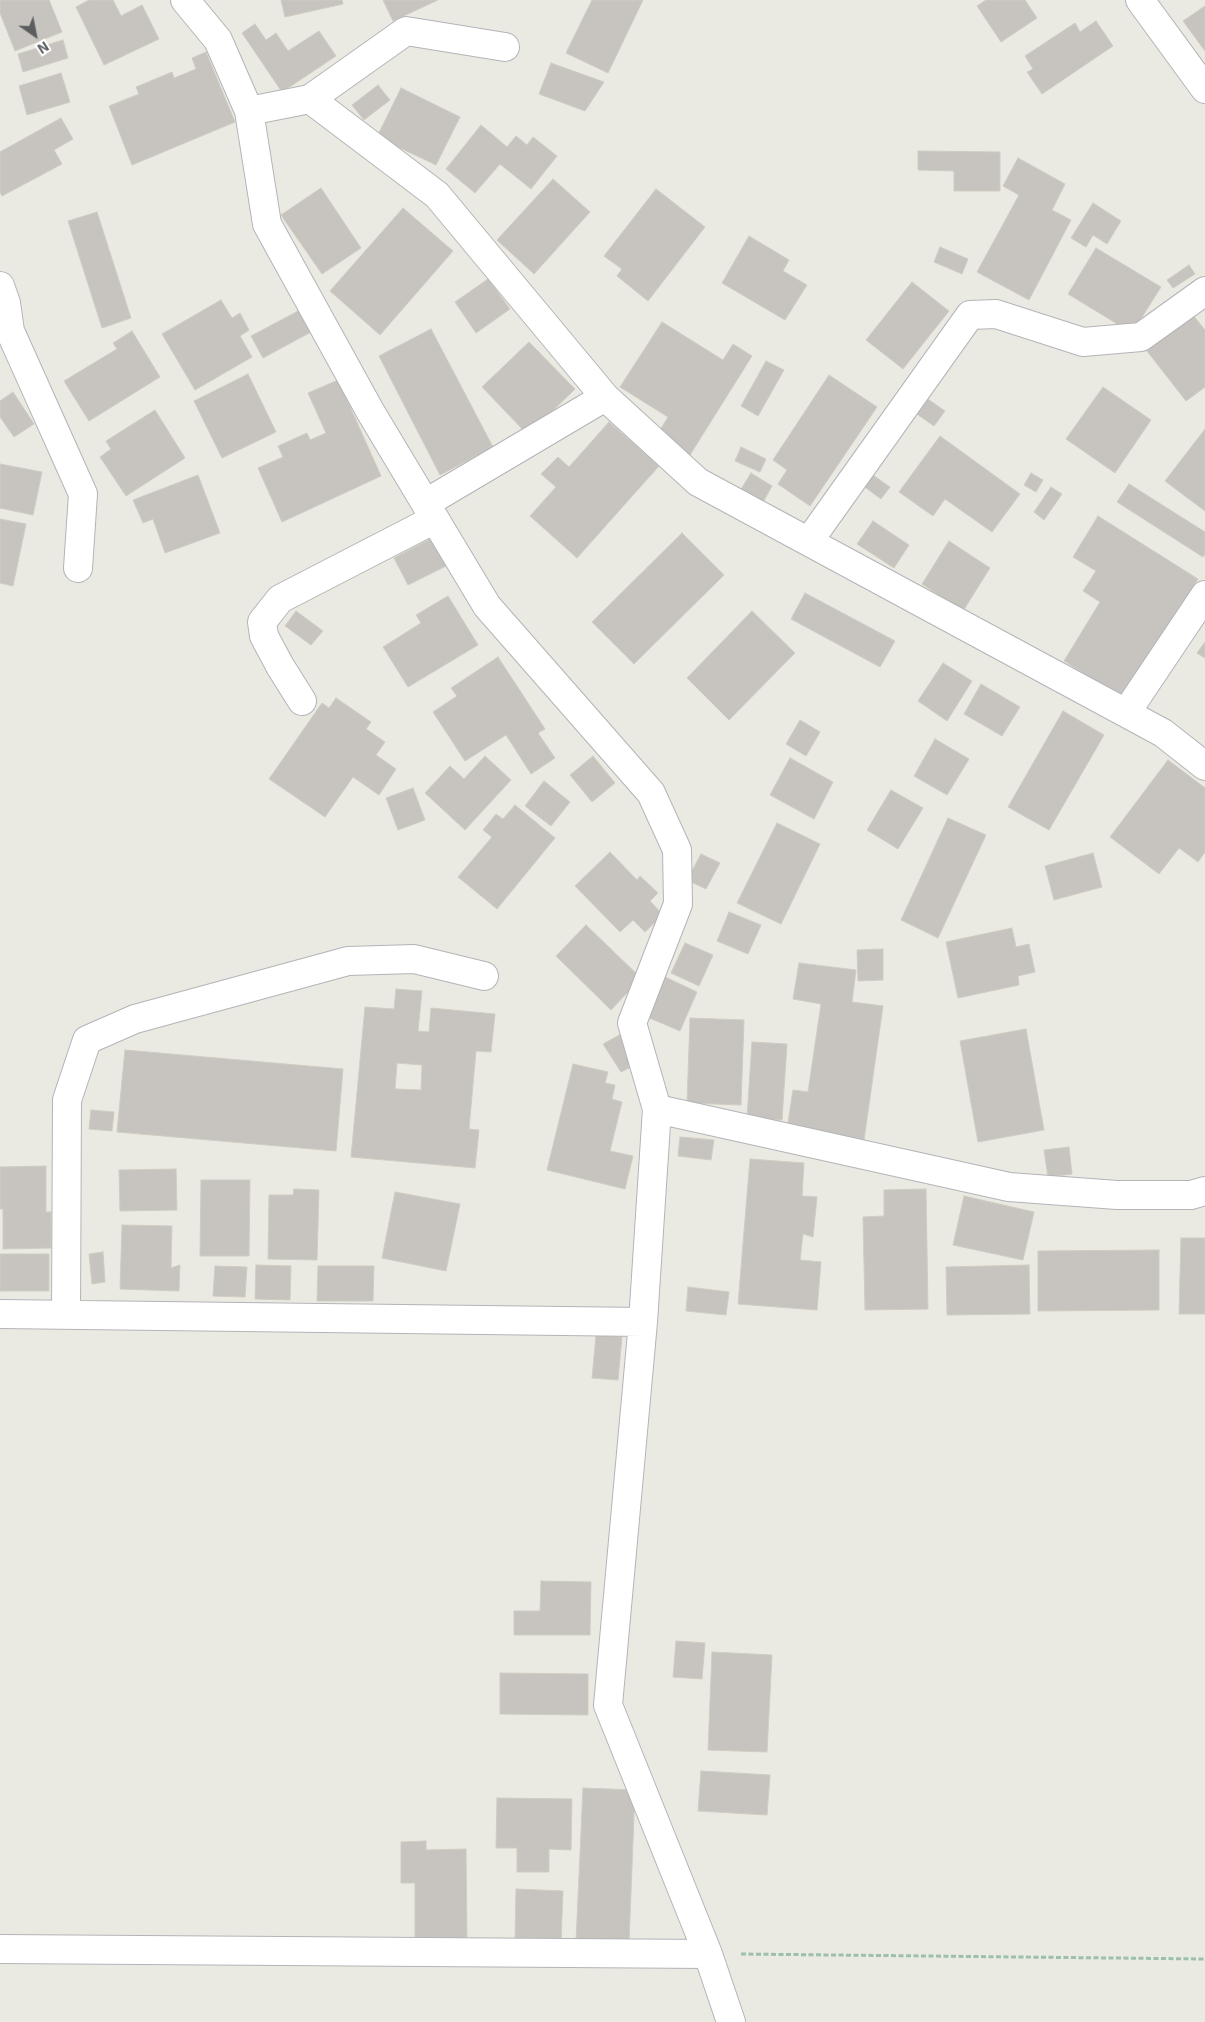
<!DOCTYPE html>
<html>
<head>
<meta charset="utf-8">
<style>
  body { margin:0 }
  #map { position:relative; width:1205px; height:2022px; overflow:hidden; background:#ebeae2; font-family:"Exo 2",sans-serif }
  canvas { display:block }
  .north { position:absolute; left:10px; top:10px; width:50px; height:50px; -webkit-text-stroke:4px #fff; paint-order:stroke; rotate:147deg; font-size:14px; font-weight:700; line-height:20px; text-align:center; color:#5b5d61 }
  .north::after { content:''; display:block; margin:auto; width:18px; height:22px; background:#5b5d61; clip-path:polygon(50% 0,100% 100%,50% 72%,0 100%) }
</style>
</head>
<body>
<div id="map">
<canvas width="1205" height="2022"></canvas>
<div class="north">N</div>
</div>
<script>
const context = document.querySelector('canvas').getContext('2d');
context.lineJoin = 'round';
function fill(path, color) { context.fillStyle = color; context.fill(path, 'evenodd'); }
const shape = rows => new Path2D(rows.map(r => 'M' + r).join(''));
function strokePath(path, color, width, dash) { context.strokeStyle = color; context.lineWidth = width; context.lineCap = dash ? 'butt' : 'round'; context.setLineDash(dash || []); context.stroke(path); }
const building = shape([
  [0,0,49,0,62,32,15,51,0,13,0,0],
  [89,0,113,0,121,16,142,5,159,39,104,65,76,7,89,0],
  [281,0,342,0,343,4,285,17,281,0],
  [383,0,438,0,393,21,383,0],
  [592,0,643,0,608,73,566,53,592,0],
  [986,0,1025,0,1037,18,1001,42,977,6,986,0],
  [1205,6,1205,51,1183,21,1205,6],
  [1096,21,1113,46,1042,94,1027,72,1033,69,1025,56,1075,23,1080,32,1096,21],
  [255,24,266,40,276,33,288,51,319,31,336,56,282,92,242,33,255,24],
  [63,40,68,58,23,72,18,54,63,40],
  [206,52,235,122,132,165,109,106,139,94,136,87,172,72,174,78,196,69,192,58,206,52],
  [551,63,604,82,585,111,539,94,551,63],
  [61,73,70,102,27,115,19,86,61,73],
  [378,85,390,100,364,120,352,105,378,85],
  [401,88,460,117,436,165,377,137,401,88],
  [61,118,73,139,54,150,62,164,2,196,0,192,0,152,61,118],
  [481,125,507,147,516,136,527,145,533,137,557,156,531,189,500,164,475,193,446,169,481,125],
  [918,151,1000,152,1000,191,954,191,954,171,918,170,918,151],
  [1018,158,1065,184,1052,210,1071,220,1029,300,977,272,1019,195,1003,186,1018,158],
  [553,179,590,212,534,274,497,240,553,179],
  [321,188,361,248,322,274,281,215,321,188],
  [656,189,705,227,648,301,617,276,622,269,604,256,656,189],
  [1093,203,1121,221,1107,244,1093,235,1086,247,1071,238,1093,203],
  [403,208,453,251,380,335,330,291,403,208],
  [97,212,131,318,102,328,68,221,97,212],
  [749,236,789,260,783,271,807,285,785,320,722,283,749,236],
  [940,247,968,259,962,274,934,262,940,247],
  [1096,248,1161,287,1132,333,1068,294,1096,248],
  [1189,265,1195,274,1173,288,1167,280,1189,265],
  [488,279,510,309,476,333,455,302,488,279],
  [912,282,949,311,903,369,866,340,912,282],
  [221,300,232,318,240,313,249,330,240,336,252,357,195,390,162,334,221,300],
  [300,310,311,332,263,358,251,336,300,310],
  [1193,315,1205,330,1205,387,1186,401,1147,351,1193,315],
  [662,322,723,360,733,344,752,356,690,455,657,435,668,417,620,387,662,322],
  [431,329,493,447,440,475,379,356,431,329],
  [132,331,160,377,89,421,64,381,117,349,113,343,132,331],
  [529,342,575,389,528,435,482,387,529,342],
  [766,361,784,370,758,416,741,406,766,361],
  [248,374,276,432,222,458,194,401,248,374],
  [829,375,877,407,810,506,778,484,787,470,773,460,829,375],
  [338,380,381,476,282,522,258,468,283,457,278,446,307,433,310,440,326,433,308,393,338,380],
  [1103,387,1151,420,1115,473,1066,439,1103,387],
  [13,392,34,424,14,437,0,417,0,401,13,392],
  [925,397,945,411,934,426,914,412,925,397],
  [155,410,185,458,126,496,100,457,111,449,106,441,155,410],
  [609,422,659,466,577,558,530,516,556,487,541,474,558,457,569,467,609,422],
  [1205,429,1205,511,1165,481,1205,429],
  [940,436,1020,494,992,532,945,499,933,516,899,492,940,436],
  [741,447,766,459,760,472,735,461,741,447],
  [0,464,42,472,33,515,0,508,0,464],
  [751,473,772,486,762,504,740,491,751,473],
  [870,473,890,487,881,499,862,485,870,473],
  [1031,473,1043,480,1036,492,1024,485,1031,473],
  [198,475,220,533,165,553,153,519,143,523,133,500,198,475],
  [1129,484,1205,532,1205,554,1203,557,1117,502,1129,484],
  [1051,487,1062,494,1044,520,1034,512,1051,487],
  [1098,516,1198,579,1123,698,1064,661,1100,602,1083,591,1096,571,1073,557,1098,516],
  [0,519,26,524,13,586,0,583,0,519],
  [873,521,909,545,894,568,857,544,873,521],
  [682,533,724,575,634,664,592,622,682,533],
  [432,538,446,566,408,585,394,558,432,538],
  [949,541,990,568,963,611,922,584,949,541],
  [805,593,895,641,880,667,791,619,805,593],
  [448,596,478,645,408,687,383,647,421,623,416,615,448,596],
  [296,611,323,631,311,645,285,626,296,611],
  [752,611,795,653,729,720,687,678,752,611],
  [1205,642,1205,658,1197,653,1205,642],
  [498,657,545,729,538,733,555,758,531,774,506,735,465,761,433,712,457,696,451,688,498,657],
  [943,663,972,681,947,721,918,701,943,663],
  [981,684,1020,707,1002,736,964,714,981,684],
  [336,698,371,722,366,729,385,742,376,755,396,769,379,795,353,777,325,817,269,779,322,703,329,708,336,698],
  [1063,711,1104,735,1049,830,1008,807,1063,711],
  [800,720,820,732,806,756,786,744,800,720],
  [935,739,969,759,947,795,914,776,935,739],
  [485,756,511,780,465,830,425,793,450,766,464,779,485,756],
  [593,756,615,783,592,802,570,775,593,756],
  [790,758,833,782,814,819,770,795,790,758],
  [1168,760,1205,788,1205,852,1198,862,1179,848,1159,874,1110,837,1168,760],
  [544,781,570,802,551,826,525,806,544,781],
  [413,788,425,820,398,830,386,798,413,788],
  [891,790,923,808,898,849,867,830,891,790],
  [515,805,555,838,497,909,458,877,492,837,483,830,496,814,503,819,515,805],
  [948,818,986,835,938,938,901,920,948,818],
  [777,823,820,844,781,924,737,903,777,823],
  [610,852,637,880,640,876,658,893,650,901,663,915,645,932,633,920,620,932,575,886,610,852],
  [1093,853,1102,887,1054,900,1045,866,1093,853],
  [701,854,720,863,706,889,687,880,701,854],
  [729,912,761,925,748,954,717,941,729,912],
  [586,925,641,978,611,1010,556,956,586,925],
  [1012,928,1016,947,1029,944,1035,972,1018,976,1019,985,958,998,946,942,1012,928],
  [685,943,713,955,699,986,671,973,685,943],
  [883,949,883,980,858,981,857,950,883,949],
  [799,963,856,970,852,1002,883,1006,864,1140,787,1129,793,1090,808,1092,821,1004,793,999,799,963],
  [663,976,697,992,680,1031,645,1016,663,976],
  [396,989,422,991,418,1031,429,1032,431,1008,495,1014,491,1052,476,1051,469,1129,479,1130,475,1168,351,1157,365,1007,394,1009,396,989],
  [397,1063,422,1065,421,1090,395,1089,397,1063],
  [690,1018,744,1020,741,1105,687,1103,690,1018],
  [1026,1029,1044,1130,978,1142,960,1041,1026,1029],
  [623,1033,631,1067,621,1072,603,1044,623,1033],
  [752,1042,787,1044,782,1120,747,1118,752,1042],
  [125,1050,343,1069,336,1151,117,1132,125,1050],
  [573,1064,608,1072,605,1083,615,1085,612,1099,622,1102,610,1151,633,1156,625,1189,547,1170,573,1064],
  [91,1110,114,1112,112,1131,89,1129,91,1110],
  [680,1137,714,1140,711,1160,678,1156,680,1137],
  [1069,1147,1072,1174,1048,1177,1044,1150,1069,1147],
  [750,1159,804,1163,802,1196,817,1197,813,1237,803,1234,800,1260,821,1262,817,1310,738,1304,750,1159],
  [46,1166,46,1212,51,1212,51,1248,3,1249,3,1209,0,1209,0,1167,46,1166],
  [176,1169,177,1210,120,1211,119,1170,176,1169],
  [201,1180,250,1180,249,1256,200,1256,201,1180],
  [294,1189,319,1190,317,1260,268,1259,269,1195,293,1195,294,1189],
  [926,1189,928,1309,865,1310,863,1217,884,1216,884,1190,926,1189],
  [395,1192,460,1204,446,1271,382,1258,395,1192],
  [964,1196,1034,1212,1023,1260,953,1245,964,1196],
  [122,1225,172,1226,171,1268,180,1265,179,1291,120,1289,122,1225],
  [1181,1238,1205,1238,1205,1314,1179,1314,1181,1238],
  [1159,1250,1159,1310,1038,1311,1038,1251,1159,1250],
  [103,1252,105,1282,92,1284,89,1254,103,1252],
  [0,1254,49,1254,49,1291,0,1291,0,1254],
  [256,1265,291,1266,290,1300,255,1299,256,1265],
  [1029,1265,1030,1314,947,1315,946,1267,1029,1265],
  [215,1266,247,1267,245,1297,213,1296,215,1266],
  [318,1266,374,1266,373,1301,317,1301,318,1266],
  [688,1287,729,1292,726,1315,686,1311,688,1287],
  [596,1335,622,1337,618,1380,592,1378,596,1335],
  [541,1581,591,1582,590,1635,514,1635,514,1611,540,1611,541,1581],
  [676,1641,705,1643,702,1679,673,1677,676,1641],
  [712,1652,772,1655,767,1752,708,1750,712,1652],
  [500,1673,588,1674,588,1715,500,1714,500,1673],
  [701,1771,770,1775,767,1815,698,1811,701,1771],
  [583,1788,635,1790,629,1943,576,1941,583,1788],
  [497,1798,572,1799,571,1850,549,1849,549,1872,517,1872,517,1848,496,1848,497,1798],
  [426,1841,426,1850,466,1849,467,1939,415,1939,415,1883,401,1883,401,1842,426,1841],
  [516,1889,563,1891,561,1942,515,1941,516,1889]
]);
const path = shape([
  [741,1954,1205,1959]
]);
const minor = shape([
  [185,0,218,40,249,111,310,99,406,31,505,47],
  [1140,0,1205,89],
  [310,99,437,195,605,397,698,482,1163,733,1205,766],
  [249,111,267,224,370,411,487,606,651,793,677,850,678,904,632,1023,657,1109,643,1322,608,1705,708,1954,731,2022],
  [0,286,6,303,10,331,83,494,78,568],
  [426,503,605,397],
  [809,541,970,315,996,314,1083,342,1141,337,1205,291],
  [302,701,280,666,264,636,262,622,280,599,435,519],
  [1126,713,1205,595],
  [657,1109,1009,1187,1117,1195,1191,1195,1205,1191],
  [0,1314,643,1322],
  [66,1314,67,1100,87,1040,135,1019,348,961,414,959,484,976],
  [0,1949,708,1954]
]);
fill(building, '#c7c4bf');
strokePath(building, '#cfccc1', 1);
strokePath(minor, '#b3b4b8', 30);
strokePath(path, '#9cc0a9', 3, [5, 2.5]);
strokePath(minor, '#fff', 28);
</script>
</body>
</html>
